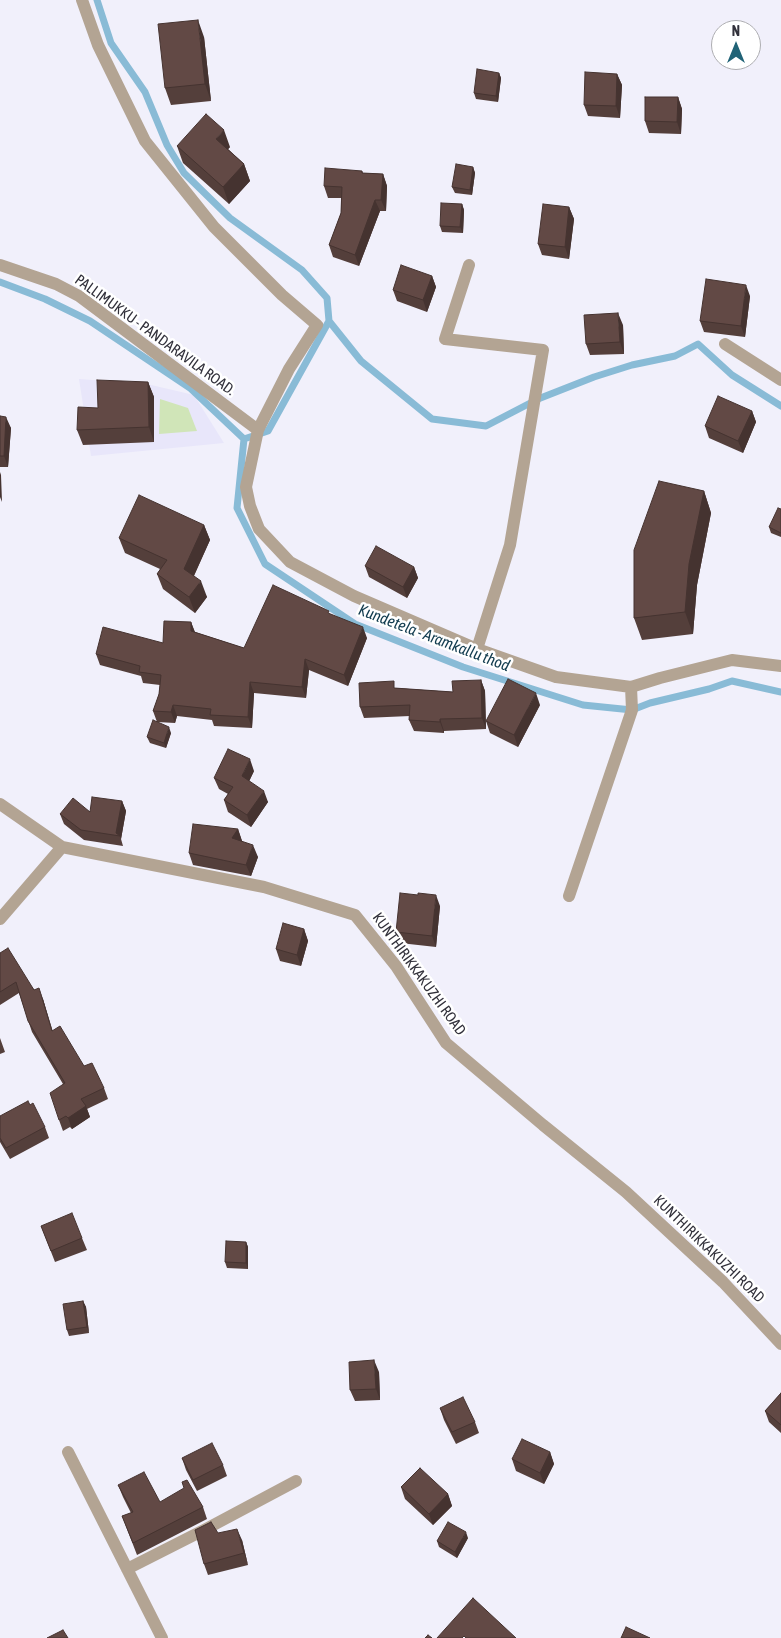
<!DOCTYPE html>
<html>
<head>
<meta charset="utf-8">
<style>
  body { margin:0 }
  #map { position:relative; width:781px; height:1638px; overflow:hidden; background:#f1f0fb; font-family:"Asap Condensed",sans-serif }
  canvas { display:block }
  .north { position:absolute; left:711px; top:20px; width:50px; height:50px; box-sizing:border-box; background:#fff; border:1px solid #adadb1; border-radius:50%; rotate:0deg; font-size:14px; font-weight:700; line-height:20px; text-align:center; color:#32313b }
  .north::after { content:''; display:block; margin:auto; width:18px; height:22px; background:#216377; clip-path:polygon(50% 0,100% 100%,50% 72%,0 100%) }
</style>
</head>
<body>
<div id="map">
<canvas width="781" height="1638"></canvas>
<div class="north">N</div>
</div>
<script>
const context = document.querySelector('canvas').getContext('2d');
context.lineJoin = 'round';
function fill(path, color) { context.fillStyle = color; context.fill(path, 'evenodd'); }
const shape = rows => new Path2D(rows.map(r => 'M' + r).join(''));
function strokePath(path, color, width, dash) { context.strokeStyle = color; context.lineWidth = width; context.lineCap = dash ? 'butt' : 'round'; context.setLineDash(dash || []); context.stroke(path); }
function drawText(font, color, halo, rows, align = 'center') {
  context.font = font + ' "Asap Condensed",sans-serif'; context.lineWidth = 5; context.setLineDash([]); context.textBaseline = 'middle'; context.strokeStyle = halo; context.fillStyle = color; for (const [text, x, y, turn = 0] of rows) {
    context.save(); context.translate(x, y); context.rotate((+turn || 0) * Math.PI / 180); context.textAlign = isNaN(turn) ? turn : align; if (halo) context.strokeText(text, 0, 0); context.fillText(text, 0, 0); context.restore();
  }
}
const built = shape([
  [79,379,147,384,194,395,224,443,91,456]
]);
const green = shape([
  [160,399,188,408,197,431,159,434]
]);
const stream = shape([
  [97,0,111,43,145,92,167,145,184,173,230,218,302,270,327,298,329,321,268,431,244,439,237,508,265,564,355,624,463,667,583,705,632,710,650,703,709,689,732,681,781,692],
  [0,282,45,299,90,321,190,388,244,439],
  [329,321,361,361,432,419,486,426,538,399,594,377,632,365,675,356,698,344,732,375,781,406]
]);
const street = shape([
  [82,0,98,45,145,141,214,227,282,295,317,325,289,369,258,430,246,487,250,506,259,529,290,562,354,596,477,649,556,677,631,687,660,678,732,660,781,666],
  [0,265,56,284,79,296,258,430],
  [469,265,445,339,543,350,510,545,477,649],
  [725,344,781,380],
  [0,804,62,847,264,887,355,915,396,966,446,1043,543,1125,626,1192,723,1282,781,1344],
  [569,896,632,710,631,687],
  [0,919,62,847],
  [68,1452,162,1638],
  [127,1569,204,1530,296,1481]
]);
const wall = shape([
  [204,37,211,101,171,105,165,88],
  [499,73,501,78,498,102,476,99,474,93],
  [617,74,622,85,620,118,588,116,584,105],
  [678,97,682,109,681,134,649,133,645,121],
  [177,146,230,147,228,149,244,164,250,181,229,204,183,163],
  [473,167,475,173,472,195,455,193,452,187],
  [362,171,363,173,383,174,387,186,386,211,380,211,359,266,333,257,329,245,341,213,341,198,328,198,324,186],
  [462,204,464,210,463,233,442,232,440,226],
  [569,207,574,219,569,259,542,255,538,244],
  [432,276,436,287,427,312,397,301,393,290],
  [750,296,745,337,704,332,700,321],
  [623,325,624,354,590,355,586,344],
  [148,382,154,397,154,442,83,445,77,430,98,408],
  [752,411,756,422,743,453,709,438,705,426],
  [0,416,11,428,8,467,0,467],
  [704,491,711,513,697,585,693,634,642,640,634,618],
  [781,509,781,537,771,533,769,527],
  [204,525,210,540,194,576,207,597,195,613,163,589,157,574,160,569,125,553,119,538],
  [365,566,414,567,418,578,407,598,369,577],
  [330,614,367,638,348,686,309,670,306,698,254,693,252,728,214,726,212,720,177,716,175,723,157,722,153,711,159,694,160,685,143,683,141,676,100,665,96,654,163,643,191,622,195,632,244,648],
  [481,680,485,691,486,729,444,731,444,733,414,731,409,720,410,716,364,718,360,707,396,688,453,692],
  [540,705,518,747,490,733,486,721],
  [171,733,166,748,150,743,147,737],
  [254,771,249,781,268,802,251,827,228,812,224,800,228,794,219,789,214,778],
  [122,801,126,811,121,839,123,846,84,840,64,824,60,814,90,812],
  [238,829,242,841,258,857,251,876,193,865,189,853],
  [440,906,436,947,400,943,396,932],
  [304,929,308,941,301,966,280,961,276,949],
  [0,953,43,999,52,1031,104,1088,108,1099,87,1109,90,1117,72,1129,70,1127,63,1131,59,1120,63,1084,32,1032,19,993,0,1005],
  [0,1038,5,1052,0,1054],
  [0,1116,45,1127,49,1138,10,1159,0,1142],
  [41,1226,82,1238,87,1250,55,1262],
  [246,1242,248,1247,248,1269,227,1268,225,1262],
  [83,1301,86,1307,89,1333,69,1336,67,1330],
  [379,1372,380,1400,355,1401,350,1390],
  [781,1393,781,1433,769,1422,765,1411],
  [440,1408,475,1422,479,1433,456,1444,444,1420],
  [550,1452,554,1464,544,1484,516,1471,512,1459],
  [182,1458,223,1465,227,1476,197,1491,186,1470],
  [118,1485,160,1502,203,1507,207,1519,137,1555,122,1516,131,1513,123,1497],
  [401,1487,448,1494,452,1506,433,1525,405,1499],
  [218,1533,242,1540,248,1565,208,1575,204,1564],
  [468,1538,457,1558,439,1547,437,1541]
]);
const shadedWall = shape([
  [198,20,204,37,211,101,205,84],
  [499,73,501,78,498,102,496,96],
  [617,74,622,85,620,118,616,106],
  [678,97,682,109,681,134,677,122],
  [224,130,230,147,222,156,216,139],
  [244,164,250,181,229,204,223,187],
  [473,167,475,173,472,195,470,190],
  [383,174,387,186,386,211,381,200],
  [375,200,380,211,359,266,355,255],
  [462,204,464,210,463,233,460,227],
  [569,207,574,219,569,259,565,247],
  [432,276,436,287,427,312,423,300],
  [746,285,750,296,745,337,741,326],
  [618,313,623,325,624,354,620,342],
  [148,382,154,397,154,442,149,427],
  [752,411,756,422,743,453,738,441],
  [6,417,11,428,8,467,4,456],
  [0,472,1,475,2,502,0,497],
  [704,491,711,513,697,585,693,634,685,612,689,564],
  [204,525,210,540,190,584,184,569],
  [414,567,418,578,407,598,403,587],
  [201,581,207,597,195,613,189,597],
  [191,622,195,633,191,631],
  [363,627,367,638,348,686,344,675],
  [305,659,309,670,306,698,302,687],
  [481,680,485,691,486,729,482,718],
  [250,682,254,693,252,728,248,717],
  [536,693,540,705,518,747,514,735],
  [173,705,177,716,175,723,171,712],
  [440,719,444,731,444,733,440,722],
  [169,727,171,733,166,748,164,743],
  [250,759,254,771,246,788,242,776],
  [264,791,268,802,251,827,247,815],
  [122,801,126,811,121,839,120,836,116,833],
  [238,829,242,841,236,849,232,838],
  [253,845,258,857,251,876,246,865],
  [436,895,440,906,436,947,432,936],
  [304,929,308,941,301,966,297,955],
  [39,988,43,999,56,1042,52,1031],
  [86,1106,90,1117,72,1129,68,1118],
  [246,1242,248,1247,248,1269,246,1263],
  [83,1301,86,1307,89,1333,87,1327],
  [374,1360,379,1372,380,1400,376,1389],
  [550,1452,554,1464,544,1484,540,1473],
  [448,1494,452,1506,433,1525,429,1514],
  [237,1529,242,1540,248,1565,244,1553],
  [466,1532,468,1538,457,1558,455,1552]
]);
const building = shape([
  [198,20,205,84,165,88,158,24,198,20],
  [477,69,499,73,496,96,474,93,477,69],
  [585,72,617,74,616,106,584,105,585,72],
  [645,97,678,97,677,122,645,121,645,97],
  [206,114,224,130,216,139,244,164,223,187,177,146,206,114],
  [456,164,473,167,470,190,452,187,456,164],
  [325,168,362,171,362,173,383,174,381,200,375,200,355,255,329,245,341,213,342,187,324,186,325,168],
  [441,203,462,204,460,227,440,226,441,203],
  [543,204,569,207,565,247,538,244,543,204],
  [401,265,432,276,423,300,393,290,401,265],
  [706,279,746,285,741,326,700,321,706,279],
  [618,313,620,342,586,344,584,315,618,313],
  [97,380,148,382,149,427,77,430,78,407,98,408,97,380],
  [718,396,752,411,738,441,705,426,718,396],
  [0,416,6,417,4,456,0,456,0,416],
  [659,481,704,491,689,564,685,612,634,618,634,550,659,481],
  [139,495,204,525,184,569,201,581,189,597,157,574,167,560,119,538,139,495],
  [778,508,781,509,781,533,769,527,778,508],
  [376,546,414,567,403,587,365,566,376,546],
  [273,585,329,611,328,613,363,627,344,675,305,659,302,687,250,682,248,717,210,715,211,709,173,705,171,712,153,711,159,694,161,675,139,672,140,666,96,654,103,627,163,643,164,621,191,622,191,631,244,648,273,585],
  [508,679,536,693,514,735,486,721,508,679],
  [481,680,482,718,440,719,440,722,409,720,410,705,360,707,359,683,394,681,394,688,453,692,452,681,481,680],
  [153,720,169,727,164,743,147,737,153,720],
  [228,749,250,759,242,776,264,791,247,815,224,800,233,787,214,778,228,749],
  [92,797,122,801,116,833,120,836,81,830,60,814,73,798,90,812,92,797],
  [193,824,238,829,232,838,253,845,246,865,189,853,193,824],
  [400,893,418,895,418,893,436,895,432,936,396,932,400,893],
  [283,923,304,929,297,955,276,949,283,923],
  [8,948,34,990,39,988,52,1031,60,1026,84,1066,92,1063,104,1088,81,1099,86,1106,68,1118,66,1116,59,1120,50,1093,65,1083,28,1021,16,982,0,992,0,953,8,948],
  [28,1101,30,1105,33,1103,45,1127,6,1148,0,1138,0,1116,28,1101],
  [72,1213,82,1238,51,1251,41,1226,72,1213],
  [226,1241,246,1242,246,1263,225,1262,226,1241],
  [83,1301,87,1327,67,1330,63,1304,83,1301],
  [374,1360,376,1389,350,1390,349,1362,374,1360],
  [781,1393,781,1425,765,1411,781,1393],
  [463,1397,475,1422,452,1432,440,1408,463,1397],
  [522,1439,550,1452,540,1473,512,1459,522,1439],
  [212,1443,223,1465,193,1480,182,1458,212,1443],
  [420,1468,448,1494,429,1514,401,1487,420,1468],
  [144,1472,160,1502,184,1488,182,1482,187,1480,203,1507,133,1543,122,1516,133,1512,118,1485,144,1472],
  [211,1522,218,1533,237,1529,244,1553,204,1564,195,1530,211,1522],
  [448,1522,466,1532,455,1552,437,1541,448,1522],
  [473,1598,516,1638,466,1638,464,1636,462,1638,437,1638,473,1598],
  [626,1627,650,1638,621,1638,626,1627],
  [63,1630,68,1638,47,1638,63,1630],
  [428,1635,432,1638,425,1638,428,1635]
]);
const streetNames = [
  ["PALLIMUKKU - PANDARAVILA ROAD.",155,335,36],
  ["KUNTHIRIKKAKUZHI ROAD",419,974,54],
  ["KUNTHIRIKKAKUZHI ROAD",709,1249,44]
];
const waterNames = [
  ["Kundetela - Aramkallu thod",434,638,21]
];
fill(built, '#e8e6fa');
fill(green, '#d0e5b8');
strokePath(stream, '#89bbd6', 7);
strokePath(street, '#b3a493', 12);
fill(wall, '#543f3b');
fill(shadedWall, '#453330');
fill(building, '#624945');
strokePath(building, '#453330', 1);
drawText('15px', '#32313b', '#fff', streetNames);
drawText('italic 16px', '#113b4e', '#fff', waterNames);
</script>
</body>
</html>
